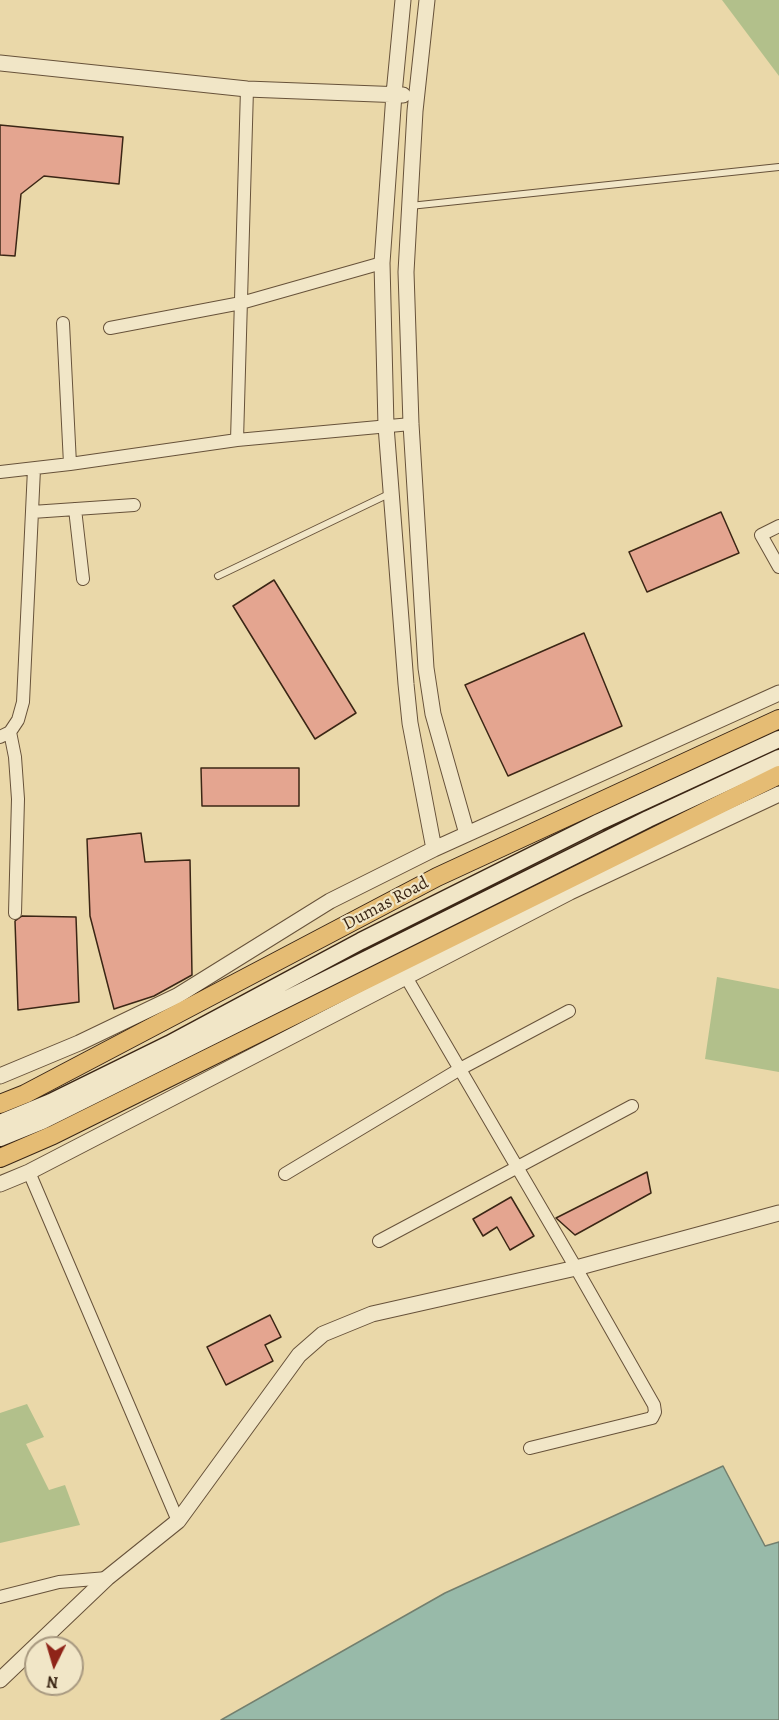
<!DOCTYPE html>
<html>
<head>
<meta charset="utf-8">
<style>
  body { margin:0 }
  #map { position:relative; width:779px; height:1720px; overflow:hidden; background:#ead8a9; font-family:Alegreya,serif }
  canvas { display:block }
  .north { position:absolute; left:24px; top:1636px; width:60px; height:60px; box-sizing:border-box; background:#f1e6c7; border:2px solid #a89980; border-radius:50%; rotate:185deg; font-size:16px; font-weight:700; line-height:24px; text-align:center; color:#3b2615 }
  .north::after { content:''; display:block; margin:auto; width:21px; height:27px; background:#8f2418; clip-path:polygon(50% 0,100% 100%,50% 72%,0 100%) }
</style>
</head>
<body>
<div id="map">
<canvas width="779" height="1720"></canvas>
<div class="north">N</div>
</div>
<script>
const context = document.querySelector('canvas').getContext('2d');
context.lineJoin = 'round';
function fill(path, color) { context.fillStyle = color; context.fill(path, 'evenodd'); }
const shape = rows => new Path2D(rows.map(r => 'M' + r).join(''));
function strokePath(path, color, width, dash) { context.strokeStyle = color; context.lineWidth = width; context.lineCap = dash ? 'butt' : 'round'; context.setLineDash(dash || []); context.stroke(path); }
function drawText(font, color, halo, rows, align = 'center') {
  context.font = font + ' Alegreya,serif'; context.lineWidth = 4.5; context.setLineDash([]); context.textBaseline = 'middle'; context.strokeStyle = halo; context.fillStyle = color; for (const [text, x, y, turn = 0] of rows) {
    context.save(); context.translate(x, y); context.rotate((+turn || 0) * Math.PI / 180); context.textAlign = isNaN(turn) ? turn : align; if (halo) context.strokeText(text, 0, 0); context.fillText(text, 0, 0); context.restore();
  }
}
const green = shape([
  [722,0,779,0,779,76],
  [717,977,779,989,779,1072,705,1059],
  [27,1404,44,1437,26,1444,49,1490,65,1485,80,1525,0,1543,0,1413]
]);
const water = shape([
  [723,1466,765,1546,779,1542,779,1720,221,1720,445,1593,723,1466]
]);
const building = shape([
  [0,125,123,137,119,184,44,176,21,194,15,256,0,255,0,125],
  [721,512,739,553,647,592,629,552,721,512],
  [274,580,356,713,315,739,233,606,274,580],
  [584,633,622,726,508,776,465,685,584,633],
  [201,768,299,768,299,806,202,806,201,768],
  [141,833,145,862,190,860,192,975,154,996,114,1009,90,916,87,839,141,833],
  [22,916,76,917,79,1002,18,1010,15,921,22,916],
  [647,1172,651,1193,575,1235,556,1218,647,1172],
  [511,1197,534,1236,510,1250,497,1227,483,1236,473,1219,511,1197],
  [270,1315,281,1337,265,1345,273,1361,226,1385,207,1347,270,1315]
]);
const service = shape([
  [410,206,779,167],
  [218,576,391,493]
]);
const minor = shape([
  [63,323,70,464],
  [110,328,241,303,382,263],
  [237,440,247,89],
  [0,472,70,464,237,440,411,424],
  [75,509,83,579],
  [32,512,134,505],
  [779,526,761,535,779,567],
  [10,732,15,757,18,799,15,913],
  [0,737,10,732,18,720,23,702,34,469],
  [406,977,576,1268,654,1405,655,1412,652,1418,530,1448],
  [29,1172,178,1521],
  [285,1174,460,1069,569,1011],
  [379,1241,632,1106],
  [0,1597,59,1582,107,1578]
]);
const tertiary = shape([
  [403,0,394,94,382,263,386,426,406,684,410,723,434,849],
  [427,0,415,111,406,272,411,424,426,668,433,714,467,834],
  [0,63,247,89,403,95],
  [0,1076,79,1043,177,996,330,901,434,849,779,693],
  [0,1184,29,1172,570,892,779,794],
  [0,1680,107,1578,178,1521,299,1355,323,1334,372,1314,576,1268,779,1213]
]);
const secondary = shape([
  [0,1123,51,1102,169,1044,361,941,599,822,779,739],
  [0,1138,42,1121,648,819,779,758]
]);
const primary = shape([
  [0,1104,25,1094,437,877,779,719],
  [0,1158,53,1135,779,775]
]);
const streetNames = [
  ["Dumas Road",386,904,-28]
];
fill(green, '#b2c08b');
fill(water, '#98baa9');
strokePath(water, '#737f6e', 1.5);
fill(building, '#e4a590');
strokePath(building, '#3b2615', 1.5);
strokePath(service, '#67523a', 8);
strokePath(minor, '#67523a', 14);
strokePath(tertiary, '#67523a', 17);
strokePath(secondary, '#3b2615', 19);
strokePath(primary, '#3b2615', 20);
strokePath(service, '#f1e6c7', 6);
strokePath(minor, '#f1e6c7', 12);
strokePath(tertiary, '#f1e6c7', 15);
strokePath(secondary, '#f1e6c7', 16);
strokePath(primary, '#e5bc74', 18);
drawText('18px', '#3b2615', '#f1e6c7', streetNames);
</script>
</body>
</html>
